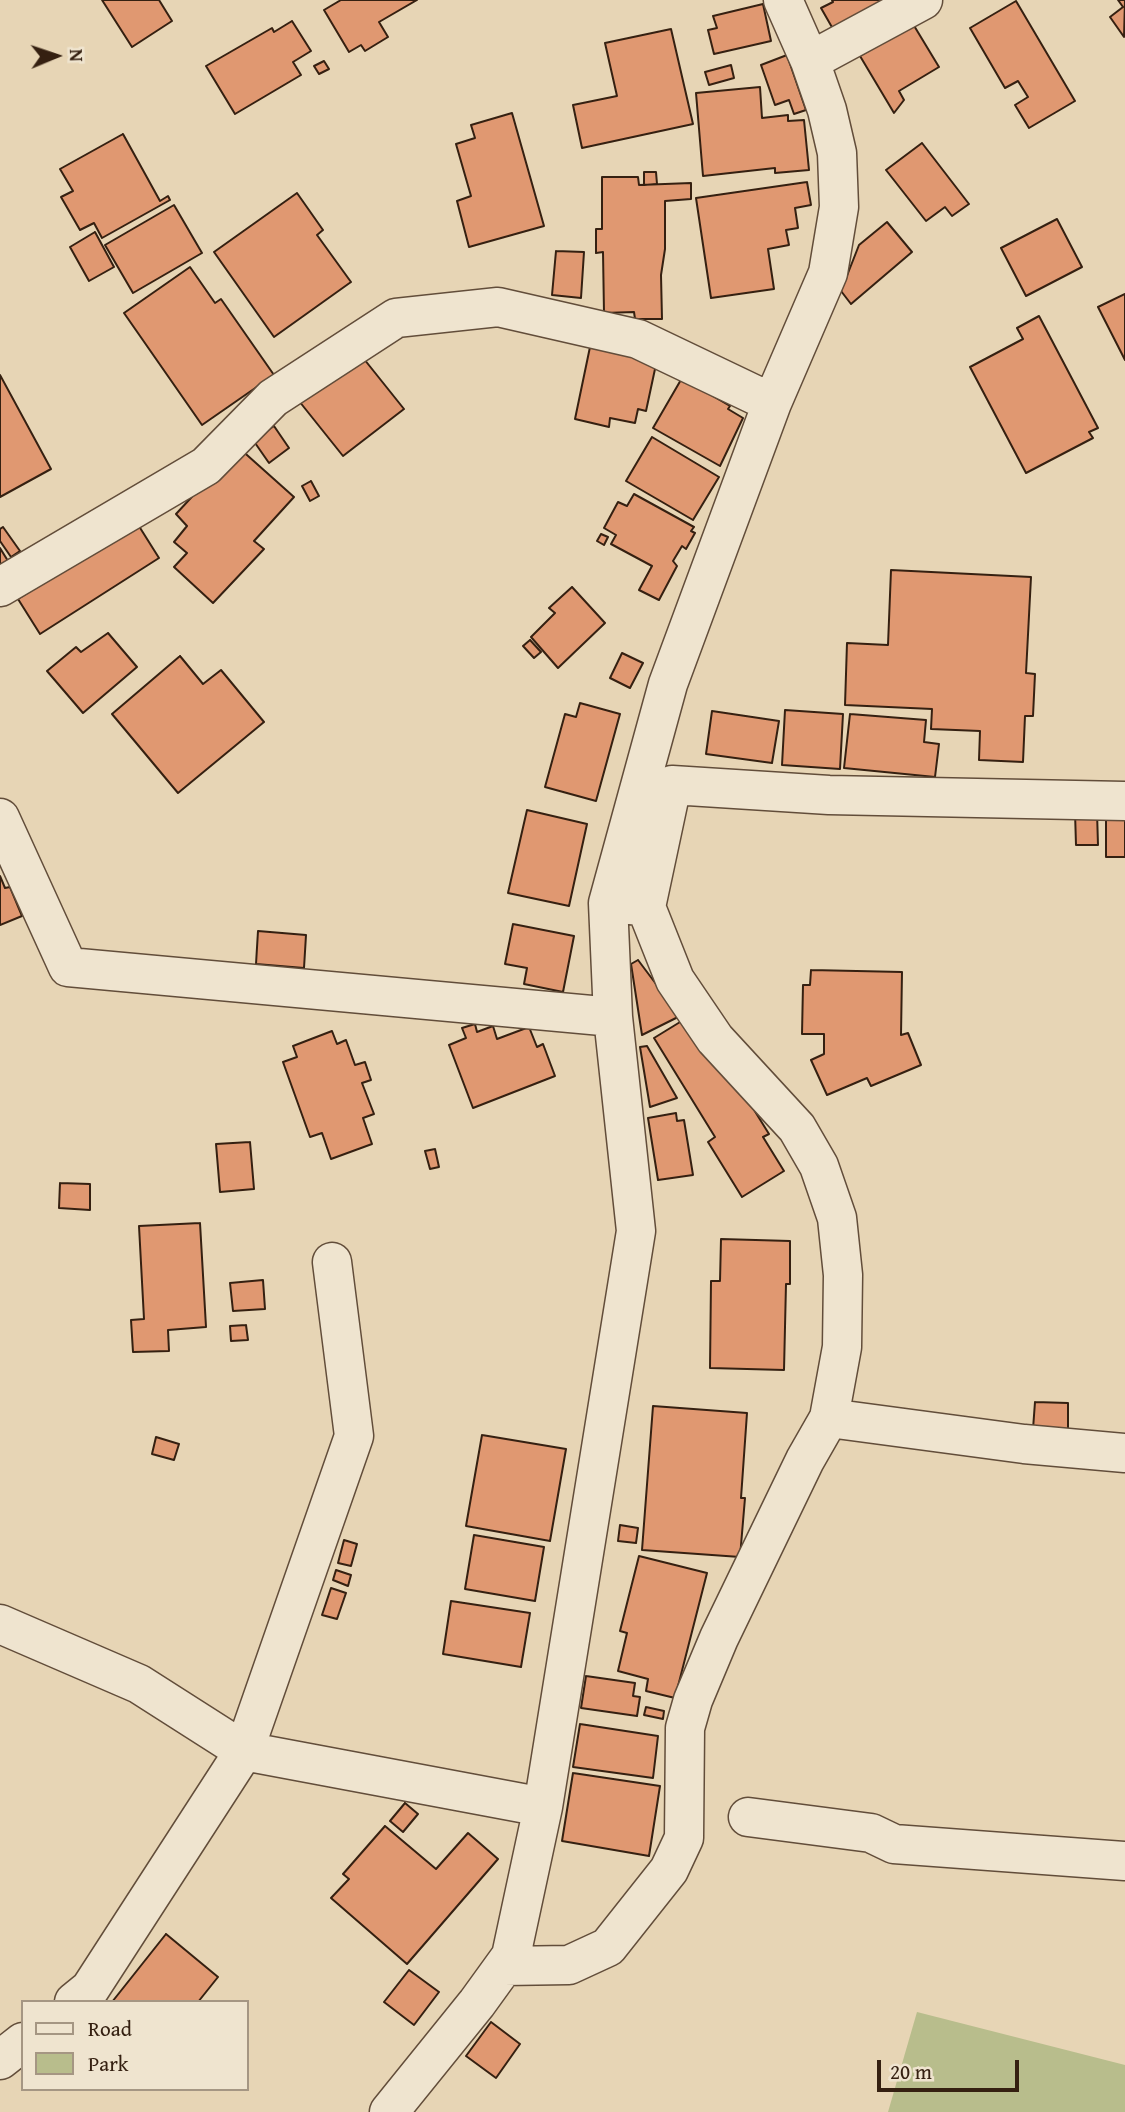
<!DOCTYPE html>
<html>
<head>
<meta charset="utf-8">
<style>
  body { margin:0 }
  #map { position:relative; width:1125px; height:2112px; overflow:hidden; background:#e7d5b5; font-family:"Gentium Book Plus",serif }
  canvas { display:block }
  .legend { position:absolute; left:21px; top:2000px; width:228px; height:91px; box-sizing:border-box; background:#efe4cf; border:2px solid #a59683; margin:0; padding:9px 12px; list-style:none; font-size:21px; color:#352011 }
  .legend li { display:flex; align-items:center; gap:14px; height:35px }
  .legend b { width:35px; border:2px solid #a59683 }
  .north { position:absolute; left:21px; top:21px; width:70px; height:70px; -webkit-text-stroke:5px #efe4cf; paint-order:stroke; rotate:88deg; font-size:19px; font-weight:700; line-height:28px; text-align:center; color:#352011 }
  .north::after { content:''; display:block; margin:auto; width:24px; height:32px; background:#352011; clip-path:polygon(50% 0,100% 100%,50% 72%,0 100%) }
  .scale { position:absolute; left:877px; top:2060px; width:142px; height:32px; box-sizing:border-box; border:4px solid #352011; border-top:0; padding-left:9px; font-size:21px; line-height:24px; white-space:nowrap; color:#352011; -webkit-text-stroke:5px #efe4cf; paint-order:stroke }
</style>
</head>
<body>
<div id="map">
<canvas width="1125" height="2112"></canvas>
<ul class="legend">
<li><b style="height:9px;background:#efe4cf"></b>Road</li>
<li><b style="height:19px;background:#b8bd8c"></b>Park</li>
</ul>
<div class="north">N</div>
<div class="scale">20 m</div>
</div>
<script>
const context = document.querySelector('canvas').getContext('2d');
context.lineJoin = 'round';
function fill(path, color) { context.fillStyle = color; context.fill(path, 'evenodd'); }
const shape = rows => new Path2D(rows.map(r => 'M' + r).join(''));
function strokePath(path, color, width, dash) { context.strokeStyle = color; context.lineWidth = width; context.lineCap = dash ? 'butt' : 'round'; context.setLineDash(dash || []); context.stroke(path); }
const green = shape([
  [917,2012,1125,2065,1125,2112,888,2112]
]);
const building = shape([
  [102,0,159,0,172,21,132,47,102,0],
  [341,0,417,0,379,22,388,37,365,51,361,45,349,52,324,10,341,0],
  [832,0,887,0,833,29,821,8,833,2,832,0],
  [1118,0,1125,0,1124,37,1110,17,1123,7,1118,0],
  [1016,1,1075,101,1029,128,1015,105,1028,97,1018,81,1005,88,970,28,1016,1],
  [763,4,771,41,714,54,708,30,717,28,713,16,763,4],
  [292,21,311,51,293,62,301,75,235,114,206,66,272,28,274,32,292,21],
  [913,24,939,67,899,91,904,100,894,113,860,56,913,24],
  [671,29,693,124,582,148,573,105,617,96,605,43,671,29],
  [787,55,806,110,794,114,789,100,775,105,761,65,787,55],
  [324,61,329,69,319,74,314,66,324,61],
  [731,65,734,78,709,85,705,72,731,65],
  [760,87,762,118,788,115,788,121,804,120,809,170,775,173,775,168,703,176,696,93,760,87],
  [512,113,544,226,469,247,457,201,471,196,456,144,475,138,471,125,512,113],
  [123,134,160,201,168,196,170,200,102,238,94,223,80,230,61,197,73,191,60,169,123,134],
  [922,143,969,204,952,216,945,207,926,221,886,170,922,143],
  [644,172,656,172,657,184,644,185,644,172],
  [602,177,638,177,639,185,691,183,691,199,665,201,665,249,661,275,662,319,635,319,634,312,604,313,603,252,596,253,596,229,602,229,602,177],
  [807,182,811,205,795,208,798,228,786,230,789,245,768,249,774,289,711,298,696,198,807,182],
  [297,193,323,230,317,235,351,282,274,337,214,252,297,193],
  [174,205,202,253,133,293,105,245,174,205],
  [1057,219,1082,267,1026,296,1001,248,1057,219],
  [887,222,912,252,851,304,841,291,859,245,887,222],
  [95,232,114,267,89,281,70,247,95,232],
  [556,251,584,252,581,298,552,295,556,251],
  [190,267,215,303,221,299,274,375,202,425,124,313,190,267],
  [1125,294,1125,360,1098,307,1125,294],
  [1039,316,1098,428,1089,432,1093,438,1026,473,970,367,1023,339,1017,328,1039,316],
  [590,347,658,355,646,411,638,409,635,423,610,418,609,427,575,419,590,347],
  [360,354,404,409,343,456,299,401,360,354],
  [0,375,51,469,0,497,0,375],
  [682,378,730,406,728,409,743,418,720,466,653,428,682,378],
  [274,426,289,448,269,463,253,440,274,426],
  [652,437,719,477,693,520,626,481,652,437],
  [238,447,294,497,254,541,264,549,213,603,174,567,187,553,174,542,187,526,176,514,238,447],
  [311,481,319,496,310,501,302,486,311,481],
  [634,494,694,527,691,531,695,533,686,549,682,546,673,561,677,566,659,600,639,590,652,566,611,544,616,535,604,528,618,502,627,506,634,494],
  [137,523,159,558,40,634,18,599,137,523],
  [3,527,20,551,11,557,0,541,0,529,3,527],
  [601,534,608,537,604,545,597,541,601,534],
  [0,548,8,561,0,566,0,548],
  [891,570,1031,577,1026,673,1035,674,1033,716,1025,716,1023,762,979,760,980,731,931,729,932,709,845,705,847,643,888,645,891,570],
  [572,587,605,623,558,668,531,637,555,613,549,608,572,587],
  [108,633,137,667,83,713,47,671,76,647,81,652,108,633],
  [530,640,541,652,534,658,523,646,530,640],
  [622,653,643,663,630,688,610,678,622,653],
  [180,656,203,684,221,670,264,722,178,793,112,714,180,656],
  [580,703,620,714,596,801,545,787,565,714,576,717,580,703],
  [785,710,843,714,840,769,782,765,785,710],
  [712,711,779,721,772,763,706,754,712,711],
  [850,714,926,720,924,742,939,744,935,777,844,768,850,714],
  [527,810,587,824,569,906,508,893,527,810],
  [1075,812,1097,812,1098,845,1076,845,1075,812],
  [1106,812,1125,812,1125,857,1106,857,1106,812],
  [0,876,5,888,10,887,22,916,0,925,0,876],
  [513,924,574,936,563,992,524,984,527,968,505,964,513,924],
  [258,931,306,935,304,968,256,964,258,931],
  [638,960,680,1016,642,1035,631,964,638,960],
  [811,970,902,972,901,1035,908,1033,921,1065,871,1086,867,1078,827,1095,811,1060,824,1054,824,1034,802,1034,803,985,810,985,811,970],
  [685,1019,720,1055,769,1134,763,1137,784,1171,742,1197,708,1142,715,1137,654,1038,685,1019],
  [475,1024,477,1032,493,1026,497,1039,529,1027,537,1047,543,1044,555,1076,473,1108,449,1045,466,1038,462,1028,475,1024],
  [332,1031,337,1044,346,1040,355,1065,365,1062,371,1080,362,1083,374,1114,363,1118,372,1144,331,1159,322,1133,310,1137,283,1062,297,1057,293,1046,332,1031],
  [647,1046,677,1098,650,1107,640,1047,647,1046],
  [676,1113,677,1121,684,1120,693,1175,658,1180,648,1118,676,1113],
  [250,1142,254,1189,220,1192,216,1144,250,1142],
  [435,1149,439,1167,430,1169,425,1151,435,1149],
  [60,1183,90,1184,90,1210,59,1208,60,1183],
  [200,1223,206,1327,168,1330,169,1351,133,1352,131,1320,144,1319,139,1226,200,1223],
  [721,1239,790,1241,790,1284,786,1284,784,1370,710,1368,711,1281,720,1281,721,1239],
  [263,1280,265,1309,233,1311,230,1283,263,1280],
  [246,1325,248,1340,231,1341,230,1326,246,1325],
  [1035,1402,1068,1403,1068,1430,1033,1429,1035,1402],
  [653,1406,747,1413,741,1498,745,1498,740,1557,642,1550,653,1406],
  [482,1435,566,1449,550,1541,466,1526,482,1435],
  [156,1437,179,1444,174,1460,152,1454,156,1437],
  [620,1525,638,1528,636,1543,618,1541,620,1525],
  [474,1535,544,1547,535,1601,465,1589,474,1535],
  [344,1540,357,1544,351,1566,338,1563,344,1540],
  [639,1556,707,1573,675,1698,646,1691,648,1679,618,1671,627,1633,620,1631,639,1556],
  [336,1570,351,1575,348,1586,333,1580,336,1570],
  [331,1588,346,1593,337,1619,322,1615,331,1588],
  [451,1601,530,1613,521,1667,443,1654,451,1601],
  [586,1676,635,1683,633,1696,640,1697,637,1716,581,1708,586,1676],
  [646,1707,664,1711,663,1719,644,1715,646,1707],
  [580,1724,658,1736,653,1778,573,1767,580,1724],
  [573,1773,660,1786,649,1856,562,1841,573,1773],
  [405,1803,418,1814,403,1832,390,1821,405,1803],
  [385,1826,436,1869,468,1833,498,1859,407,1964,331,1898,349,1879,343,1874,385,1826],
  [166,1934,218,1977,198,2002,112,2002,166,1934],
  [409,1970,439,1992,414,2025,384,2002,409,1970],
  [491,2022,520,2044,496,2078,466,2056,491,2022]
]);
const minor = shape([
  [810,61,923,0],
  [0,587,206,466,273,398,396,318,498,307,638,339,772,403],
  [0,818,68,967,613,1017],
  [621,904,646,907,672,785,829,795,1125,801],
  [829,1418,1024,1444,1125,1453],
  [0,1624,139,1684,244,1751,543,1807],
  [748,1817,871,1833,894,1844,1125,1861],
  [504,1966,569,1965,608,1947,669,1870,684,1838,685,1728,693,1700,719,1638,805,1460,829,1418,842,1347,843,1275,837,1218,819,1166,797,1128,715,1039,675,980,646,907],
  [74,2002,90,1989,244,1751,354,1436,332,1262],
  [0,2060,23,2042],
  [389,2112,477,2003,511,1956,543,1807,636,1231,613,1017,608,903,668,684,772,403,828,273,839,207,837,153,827,110,810,61,783,0]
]);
fill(green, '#b8bd8c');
fill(building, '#e09871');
strokePath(building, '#352011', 2);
strokePath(minor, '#624d3a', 41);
strokePath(minor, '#efe4cf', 38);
</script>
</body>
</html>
